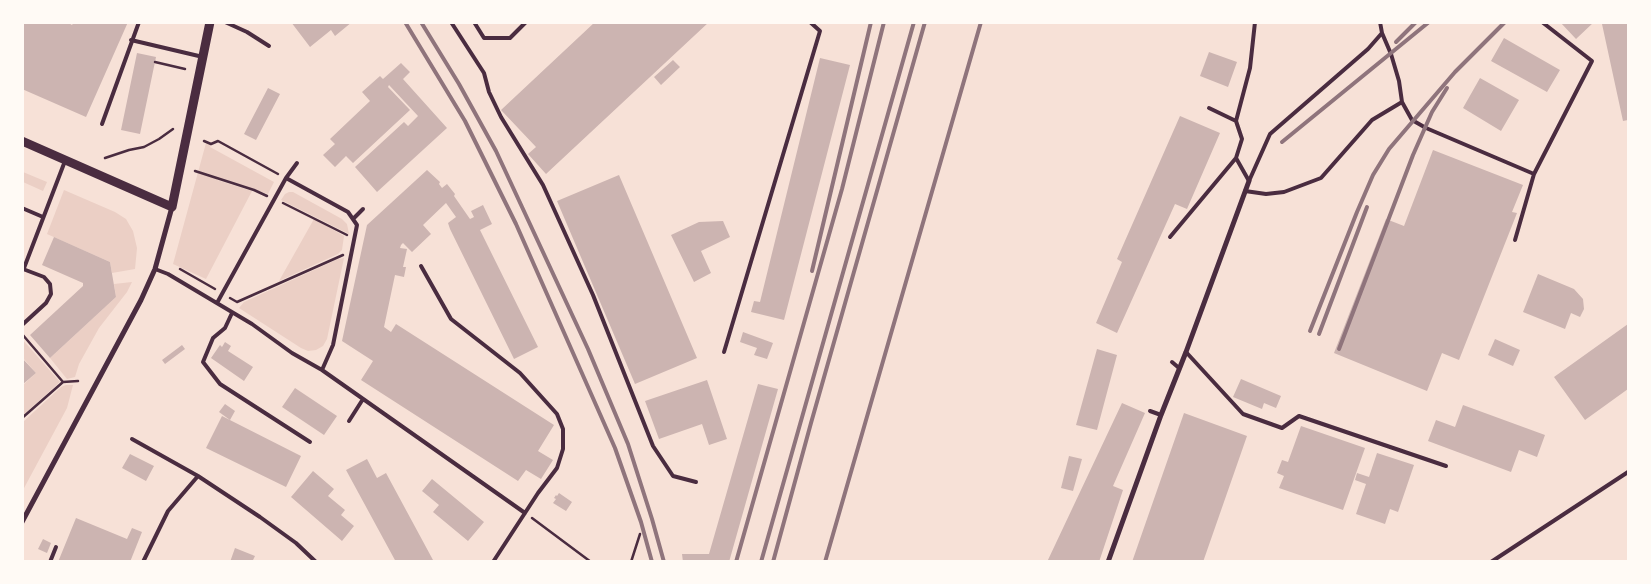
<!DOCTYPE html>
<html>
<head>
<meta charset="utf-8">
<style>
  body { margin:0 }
  #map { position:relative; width:1651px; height:584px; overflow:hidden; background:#f7e1d7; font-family:Barlow,sans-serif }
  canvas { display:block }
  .frame { position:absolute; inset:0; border:24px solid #fffaf5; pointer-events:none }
</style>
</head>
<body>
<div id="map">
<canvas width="1651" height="584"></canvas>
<div class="frame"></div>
</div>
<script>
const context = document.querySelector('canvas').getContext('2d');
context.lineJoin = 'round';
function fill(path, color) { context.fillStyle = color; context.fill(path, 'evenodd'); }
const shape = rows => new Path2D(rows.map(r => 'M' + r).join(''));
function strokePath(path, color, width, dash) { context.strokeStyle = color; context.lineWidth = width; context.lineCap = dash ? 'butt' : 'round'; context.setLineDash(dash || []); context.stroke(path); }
const green = shape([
  [206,143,211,145,210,147,274,182,268,194,217,178,217,180,252,191,206,279,173,264],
  [23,172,47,182,43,191,23,182],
  [64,190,115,212,126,219,133,231,137,248,135,269,112,273,110,262,47,234],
  [289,192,293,192,342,219,347,224,349,234,281,200,285,194],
  [314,219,344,236,342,250,338,254,279,281],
  [344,258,327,339,323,346,316,350,308,351,301,348,239,308,244,302,338,259],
  [132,282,127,292,99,328,79,364,75,377,67,379,50,358,116,297,114,284],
  [22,339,60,382,23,415,23,385,36,373,23,358],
  [66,385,73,385,67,408,23,490,23,422,61,387]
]);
const building = shape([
  [22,22,67,22,72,25,74,22,128,22,86,117,22,89],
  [291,22,352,22,335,36,331,30,310,47],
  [595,22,709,22,546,174,528,154,536,147,501,110],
  [1560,22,1594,22,1576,39],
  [1610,22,1628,22,1628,120,1623,121,1602,24],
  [1504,38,1560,70,1547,92,1491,61],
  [1209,52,1237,62,1228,87,1200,76],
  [137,53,156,57,140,134,121,130],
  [820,58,850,65,784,320,751,312,754,301,760,302],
  [673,60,680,67,661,85,654,77],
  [401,63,410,72,403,79,447,128,377,192,355,167,404,122,408,126,418,116,389,85,388,87,410,110,353,163,346,156,335,167,323,155,335,144,330,139,370,101,362,92,380,76,383,79],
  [1480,78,1519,100,1501,131,1463,108],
  [268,88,280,94,256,140,244,134],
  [1180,116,1220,133,1187,209,1175,204,1117,333,1096,323,1122,262,1117,259],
  [1433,150,1523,185,1512,212,1517,213,1459,360,1442,353,1427,391,1334,353,1386,219,1404,226],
  [427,170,440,182,439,184,442,188,447,184,455,194,454,196,470,219,474,217,471,211,483,205,492,224,480,230,538,347,514,359,450,229,448,223,456,217,446,203,423,225,431,234,412,252,403,243,401,245,400,248,407,249,403,267,406,267,404,277,395,275,384,327,391,332,396,324,554,425,538,451,553,460,541,479,526,470,518,481,361,380,373,361,342,341,367,225],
  [619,175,697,358,635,384,557,201],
  [723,221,730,237,701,251,711,273,694,282,671,235,699,222],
  [54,237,110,262,116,297,50,358,30,335,83,286,83,283,42,265],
  [1538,274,1574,289,1583,299,1584,309,1580,317,1571,313,1565,329,1523,312],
  [1628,324,1628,389,1585,420,1554,377],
  [743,332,773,343,767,359,754,355,757,348,740,342],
  [1495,339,1520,350,1513,366,1488,355],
  [225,342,231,346,228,351,253,367,244,381,211,358,220,345,222,347],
  [182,345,185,349,165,364,162,360],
  [1097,349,1117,355,1097,430,1076,425],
  [22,358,36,373,22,385],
  [1241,379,1281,396,1276,408,1264,403,1262,409,1233,397],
  [707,380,727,439,709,445,702,424,659,439,645,401],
  [758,384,778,389,729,562,683,562,682,554,709,554],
  [295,388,337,416,324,435,282,407],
  [1122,403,1145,413,1113,486,1123,490,1099,562,1047,562],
  [225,404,235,411,230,420,219,412],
  [1463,405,1545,435,1537,457,1519,450,1511,472,1428,441,1436,420,1455,427],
  [1184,413,1247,436,1203,562,1132,562],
  [222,416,301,456,286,487,206,448],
  [1301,426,1365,448,1343,510,1279,488,1284,476,1277,473,1282,460,1288,462],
  [1377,453,1414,465,1398,512,1390,509,1385,524,1356,514,1366,484,1355,480,1357,473,1369,477],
  [130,454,154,466,146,481,122,468],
  [1069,456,1082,459,1073,491,1061,488],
  [367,459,377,478,386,473,433,560,429,562,396,562,346,470],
  [313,471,334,489,328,496,345,510,341,515,354,526,342,541,291,497],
  [432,479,484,522,468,541,433,512,439,505,422,491],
  [559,493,572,502,566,511,553,503,556,499,554,498,556,495,557,496],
  [76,518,127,539,132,528,142,532,130,562,58,562],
  [43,539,51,543,47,553,38,549],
  [235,548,255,556,252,562,230,562]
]);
const path = shape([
  [155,62,185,69],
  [204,141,211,144,218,141,278,174],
  [105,158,129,150,144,147,159,139,173,129],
  [195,171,254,190,267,196],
  [283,203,347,235],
  [180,269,215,289],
  [230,298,237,302,343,255],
  [22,334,63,382],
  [22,418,63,382,78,381],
  [532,518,591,562],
  [631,562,640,534]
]);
const service = shape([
  [225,22,247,32,269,46],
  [451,22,484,73,489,92,501,117,543,185,593,295,653,446,673,476,696,482],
  [474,22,484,38,510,38,526,22],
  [131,40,203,57],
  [1402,102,1412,120,1426,128,1534,174],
  [1209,108,1236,121,1242,139,1236,158,1249,181],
  [1236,121,1250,68,1255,22],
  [102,124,139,22],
  [286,178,348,212,357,225,333,345,322,370],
  [1249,181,1270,134,1368,49,1382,33,1380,22],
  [1245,191,1266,194,1284,192,1321,178,1372,120,1402,102,1399,81,1391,54,1382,33],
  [22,208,43,217],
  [353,219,363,209],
  [1170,237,1236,158],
  [1515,240,1534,174,1592,61,1542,22],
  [421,266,451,319,520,373,557,414,563,429,563,449,557,468,538,493,493,562],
  [24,268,65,161],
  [155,269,168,274,252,324,292,353,322,370,525,513],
  [217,303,286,178,297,163],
  [232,313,225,328,213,338,203,362,220,384,310,442],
  [22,325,46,303,51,294,50,284,44,277,23,269],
  [724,352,820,31,810,22],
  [1186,352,1243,414,1282,428,1299,416,1446,466],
  [1172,362,1179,368],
  [1150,411,1161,415],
  [349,421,363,399],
  [132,439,198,476,260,517,296,543,316,562],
  [50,562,56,547],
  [143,562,168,511,198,476],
  [1491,562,1628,472]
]);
const minor = shape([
  [22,522,141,300,155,269,172,207],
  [1108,562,1161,415,1186,352,1249,181]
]);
const tertiary = shape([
  [22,141,172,207,210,22]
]);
const rail = shape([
  [405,22,465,121,516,224,615,448,641,522,652,562],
  [421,22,459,84,496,151,588,349,628,444,652,519,664,562],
  [1396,42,1416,22],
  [1282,142,1429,22],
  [812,271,871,22],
  [1310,331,1357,212,1373,175,1389,149,1455,72,1505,22],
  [1319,334,1367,207],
  [1339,349,1413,155,1432,112,1447,88],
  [736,562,842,189,884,22],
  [761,562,914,22],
  [773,562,811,423,925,22],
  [825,562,981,22]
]);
fill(green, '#ebcfc5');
fill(building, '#ccb4b1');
strokePath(path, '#4a2c40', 2.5);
strokePath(service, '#4a2c40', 4);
strokePath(minor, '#4a2c40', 5);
strokePath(tertiary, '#4a2c40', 9);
strokePath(rail, '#8f747c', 4);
</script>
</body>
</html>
